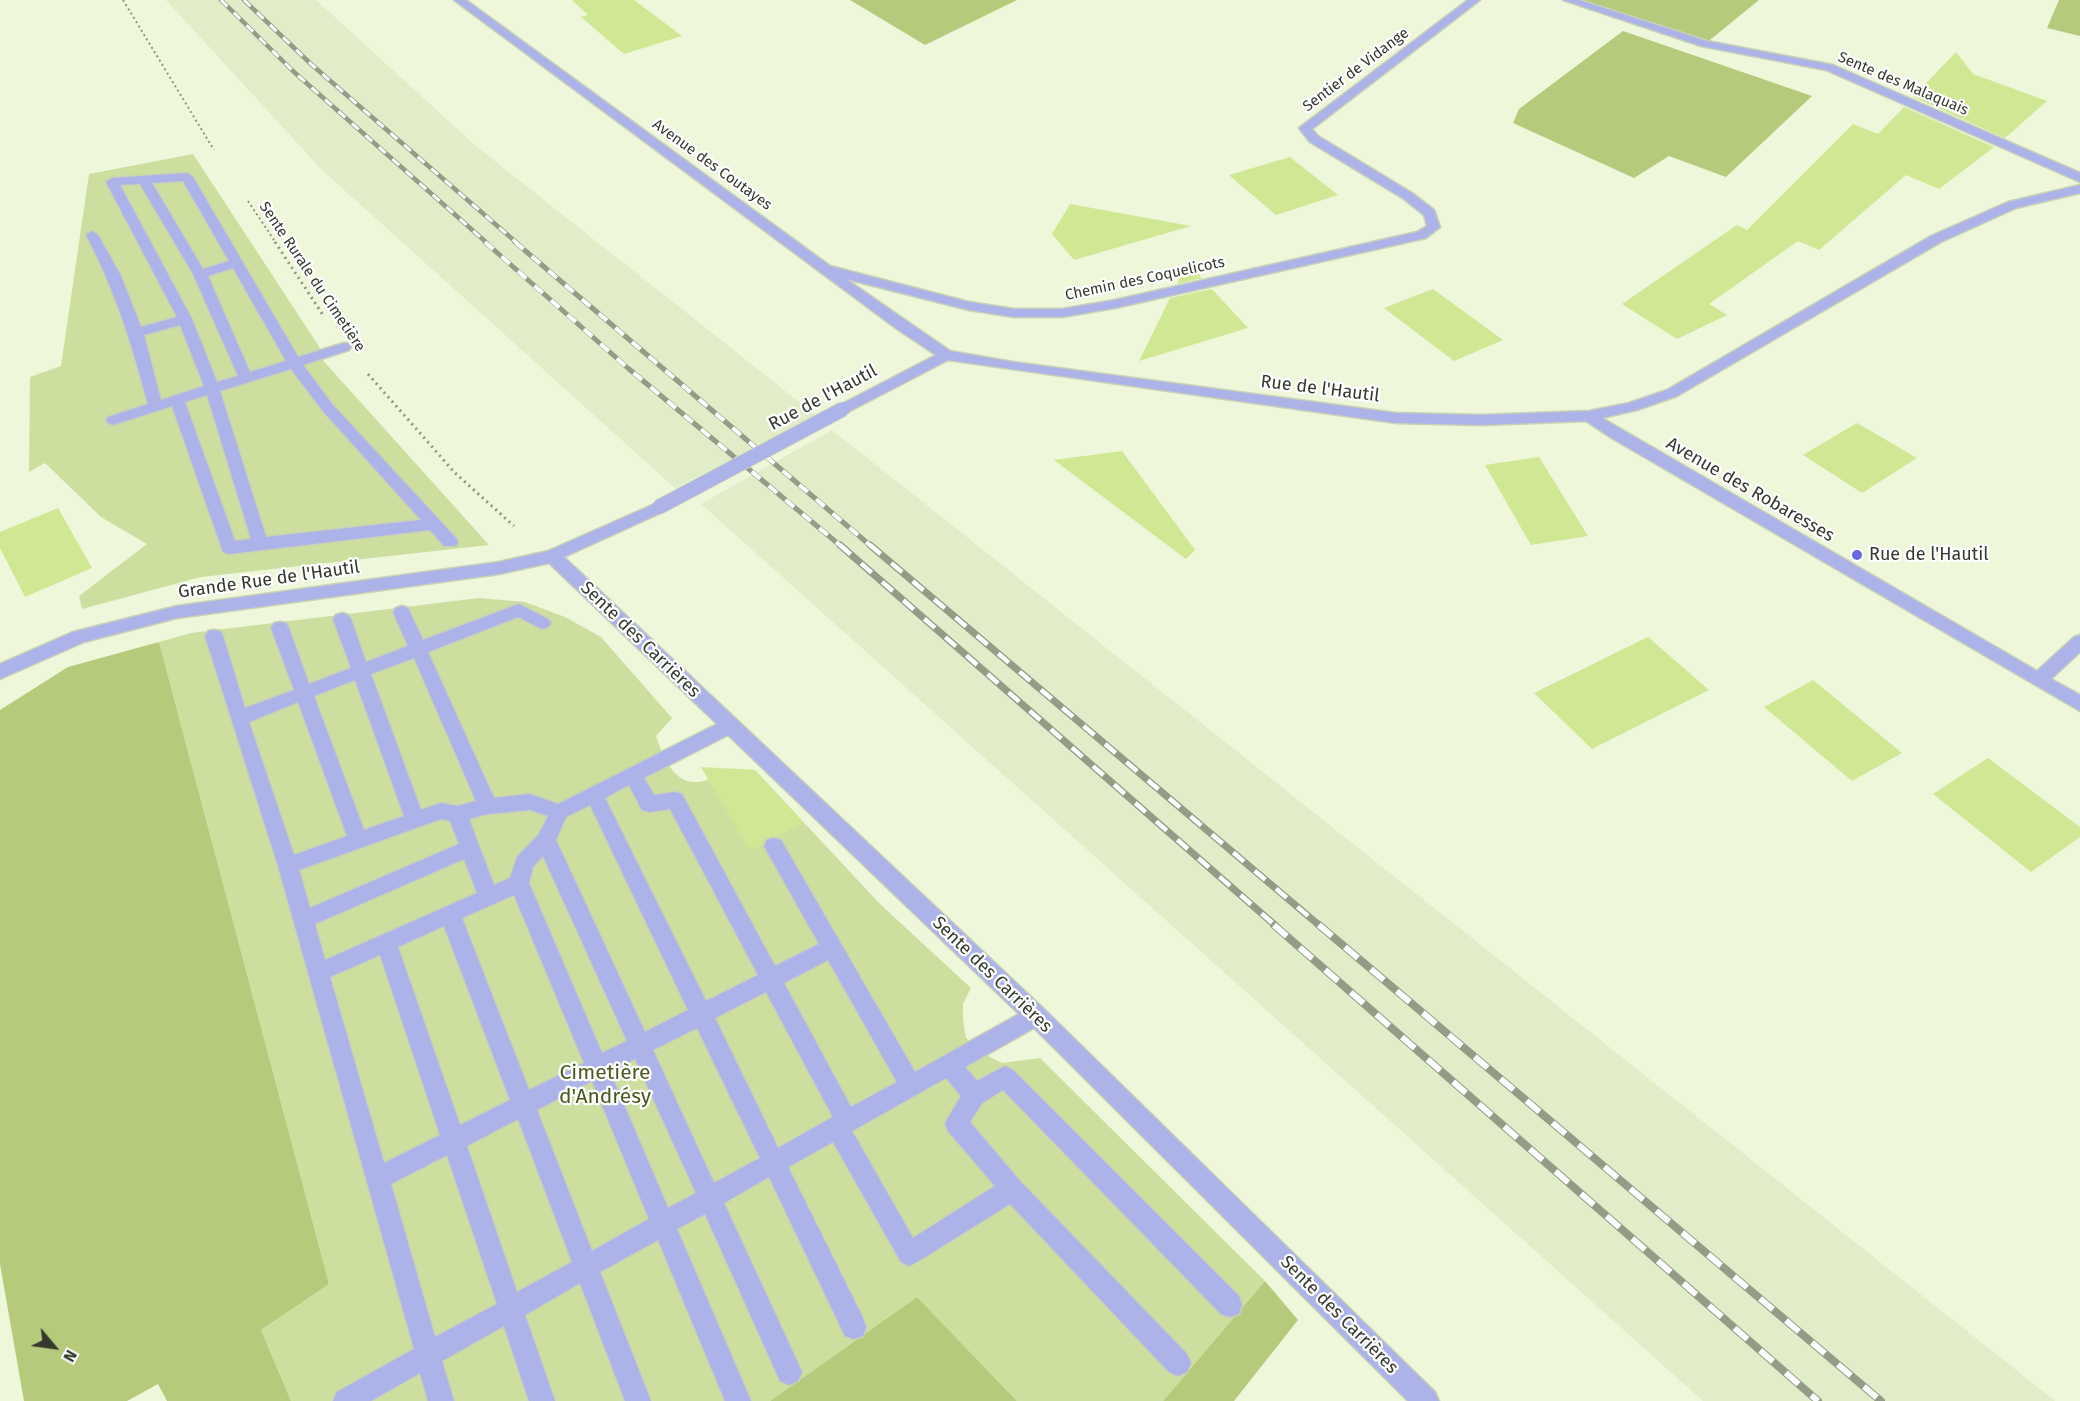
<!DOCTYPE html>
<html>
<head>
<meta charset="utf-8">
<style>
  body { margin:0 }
  #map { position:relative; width:2080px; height:1401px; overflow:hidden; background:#eef7da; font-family:"Fira Sans",sans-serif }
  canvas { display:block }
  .north { position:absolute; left:24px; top:1317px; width:60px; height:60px; -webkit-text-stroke:4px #fff; paint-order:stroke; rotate:119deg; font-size:16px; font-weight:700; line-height:24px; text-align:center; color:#34382d }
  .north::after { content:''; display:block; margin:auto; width:21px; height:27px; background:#34382d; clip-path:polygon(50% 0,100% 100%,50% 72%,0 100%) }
</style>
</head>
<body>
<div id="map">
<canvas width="2080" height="1401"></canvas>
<div class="north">N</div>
</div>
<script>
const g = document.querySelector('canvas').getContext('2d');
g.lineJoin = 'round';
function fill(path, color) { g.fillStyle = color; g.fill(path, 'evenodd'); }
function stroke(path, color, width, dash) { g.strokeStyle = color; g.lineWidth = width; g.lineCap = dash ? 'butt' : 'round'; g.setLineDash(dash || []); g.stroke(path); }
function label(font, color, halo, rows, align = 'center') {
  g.font = font + ' "Fira Sans",sans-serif'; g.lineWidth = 4.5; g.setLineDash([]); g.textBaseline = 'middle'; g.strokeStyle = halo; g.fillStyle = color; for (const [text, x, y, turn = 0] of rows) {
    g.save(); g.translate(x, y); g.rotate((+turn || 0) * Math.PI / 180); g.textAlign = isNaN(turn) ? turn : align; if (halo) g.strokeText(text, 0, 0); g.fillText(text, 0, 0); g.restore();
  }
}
fill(new Path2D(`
  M166,0h150l161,147 340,269 -142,72 -353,-318z
  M832,430l1223,971h-352l-1002,-897z`), '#e1ecc9');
fill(new Path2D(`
  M193,154l127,194 -1,8 170,189 -288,32 -119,32 -3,-13 68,-52 -46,-27 -56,-54 -16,9 1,-95 31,-11 28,-192z
  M479,598l46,4 40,15 36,20 71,81 -16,18c9,25 20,56 54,43 7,-2 14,-8 21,-10 7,-1 17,1 24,1l125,134 91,84 -8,16v16l3,18 24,19 12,6 38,-5 225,223 -102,120h-146l-100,-104 -147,104h-479l-30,-71 68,-46 -170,-642 32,-9z`), '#cddf9f');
fill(new Path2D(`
  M850,0h167l-92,45z
  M1568,0h191l-54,44z
  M2059,0h21v36l-33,-8z
  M1623,31l189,65 -86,81 -57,-21 -35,22 -121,-55 6,-14z
  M159,642l170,642 -68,46 30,71h-124l-9,-17 -31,17h-103l-24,-137v-554l68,-43z
  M1265,1281l33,39 -64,81h-71z
  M917,1297l100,104h-247z`), '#b5ca7a');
fill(new Path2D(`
  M572,0h62l48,36 -58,18 -43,-37 7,-2z
  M1956,52l17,22 74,27 -42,37 -92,-41z
  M1904,107l90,40 -55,42 -33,-14 -87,75 -21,-9 -89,63 18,11 -50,24 -55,-35 115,-79 10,5 106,-106 25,10z
  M1290,157l48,38 -62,20 -47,-40z
  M1070,204l121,22 -117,34 -22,-26z
  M1187,262l15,16 -25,6z
  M1212,289l36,39 -109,33 31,-63z
  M1433,289l70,51 -49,21 -70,-53z
  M1857,423l60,35 -55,35 -59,-38z
  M1122,451l73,99 -9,9 -132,-99z
  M1539,457l49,79 -57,9 -46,-80z
  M58,508l34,60 -67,29 -25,-49v-16z
  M1648,637l61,53 -117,59 -58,-56z
  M1813,680l89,73 -50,28 -88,-74z
  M1988,758l92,69v10l-49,35 -98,-78z
  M701,767l54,3 48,52 -26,15 -11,1 -4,7 -12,6z`), '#d0e794');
const minor = new Path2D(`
  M454,0h12l364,266 139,36 45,7h48l53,-9 302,-68 10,-6 -3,-11 -20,-16 -94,-57 -11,-14 169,-128h12l-168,129 6,7 94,57 22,17 6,17 -14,11 -311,70 -53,9h-48l-45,-7 -123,-31 104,72 63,11 383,51 85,2 108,-4 40,-8 38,-13 264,-154 77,-34 72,-17v8l-64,15 -75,34 -264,154 -40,14 -35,8 435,253 37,-34 6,-2v17l-29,27 29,16v16l-470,-274 -24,-16 -105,4 -85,-2 -448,-63 -100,52h-10l-2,-3 2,-3 98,-51 -39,-26z
  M1563,0h16l128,41 126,24 247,108v9l-254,-112 -125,-24z
  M187,173l6,4 105,180 46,-14 5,1 2,3 -2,3 -46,15 29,39 124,134 2,4 -2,4h-12l-14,-16 -201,24 -6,-2 -51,-146 -59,19 -5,-2 -2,-3 2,-3 40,-13c-17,-62 -32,-112 -62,-169l6,-4 6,4 23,41 20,51 36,-10 -71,-135 6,-4zM183,181l46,80 -26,8 -51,-86zM140,184l53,90 45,102 -21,6 -25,-63 -72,-134zM233,268l53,93 -36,11 -42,-96zM180,325l24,61 -43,14 -17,-65zM291,369l31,41 99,110 -155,17 -46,-146zM207,395l44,144 -16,2 -50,-139z
  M659,502l6,1 2,4 -2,4 -101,46 480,452 391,383 4,9h-31l-374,-373 -69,39 12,14 28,-15 8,4 226,226 3,9 -3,9 -9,3 -9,-3 -218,-224 -21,13 -12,19 50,59 167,173 4,9 -4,9 -9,4 -9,-4 -159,-168 -93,58 -8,4 -8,-4 -68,-120 -45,25 75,151 3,9 -3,9 -9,3 -9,-3 -76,-159 -45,26 74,160 4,9 -4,9 -9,4 -9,-4 -75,-167 -28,15 74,172h-26l-67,-161 -58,32 51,129h-26l-45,-118 -55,32 30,86h-26l-25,-75 -62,35 12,40h-26l-8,-28 -49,28h-38l4,-9 77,-43 -136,-483 -73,-230 3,-5 6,-1 6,1 3,5 22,72 49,-18 -23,-62 3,-5 6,-1 6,1 3,5 20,56 42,-16 -18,-49 3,-4 6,-2 6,2 3,4 15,43 42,-16 -15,-34 3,-4 6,-2 6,2 15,32 96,-36 29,15 3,4 -3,4 -6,2 -24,-12 -90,35 66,146 36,-4 28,10 159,-80 -168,-161 -50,11 -322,44 -93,24 -84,37v-15l73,-32 104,-26 322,-44 49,-11zM414,658l62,143 -19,5 -16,-3 -20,7 -50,-136zM355,680l49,136 -40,14 -50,-134zM298,702l49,134 -53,19 -45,-133zM728,735l291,279 -104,58 -134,-232 -7,-2 -7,2 -3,6 55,98 -44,22 -93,-172 -7,-2 -21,3 -10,-17zM629,785l13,25 7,2 21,-3 88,166 -52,26 -101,-203zM590,805l98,205 -43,22 -89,-192 10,-23zM530,810l18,6 -9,18 -22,23 -7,21 -16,7 -25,-66 19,-5zM441,819l9,2 9,23 -149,64 -11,-38zM543,856l84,185 -25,12 -73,-170 4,-16zM464,859l13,34 -152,67 -10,-36zM514,895l70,168 -55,27 -67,-172zM444,926l66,174 -50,25 -62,-178zM380,955l60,180 -56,28 -54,-186zM828,960l69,122 -46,25 -67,-124zM766,992l67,125 -55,31 -63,-130zM697,1028l63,130 -46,25 -61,-133zM635,1059l61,134 -28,15 -58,-136zM946,1078l15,18 -16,27 3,8 47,55 -82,52 -61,-107zM592,1081l57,138 -57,32 -55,-141zM518,1119l54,143 -55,30 -50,-146zM447,1155l50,149 -62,33 -44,-153z`);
stroke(minor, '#c9d1b7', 3);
stroke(new Path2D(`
  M123,0l91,150
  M248,201l28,42`), '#909682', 2, [2, 3]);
stroke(new Path2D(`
  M275,242l48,73
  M368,374l87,99 59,53`), '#909682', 3, [2, 4]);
fill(minor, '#acb3e8');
const railFar3 = new Path2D(`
  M221,0l73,72 193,171
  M244,0l68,65 205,178`);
const railFar2 = new Path2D(`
  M485,242l144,127 213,178
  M515,242l357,305`);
const railFar1 = new Path2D(`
  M840,545l436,381
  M870,545l450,381`);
const rail = new Path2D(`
  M1274,925l544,476
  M1319,925l562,476`);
stroke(railFar3, '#959b87', 4.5);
stroke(railFar2, '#959b87', 5);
stroke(railFar1, '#959b87', 7);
stroke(rail, '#959b87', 8);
stroke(railFar3, '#fff', 3, [9]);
stroke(railFar2, '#fff', 4, [11]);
stroke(railFar1, '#fff', 4.5, [14]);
stroke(rail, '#fff', 6, [17]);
const minorBridge = new Path2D(`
  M659,507l184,-98`);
stroke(minorBridge, '#c9d1b7', 16, []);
stroke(minorBridge, '#acb3e8', 14);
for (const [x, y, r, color] of [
  [1857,555,6,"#6868e2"]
]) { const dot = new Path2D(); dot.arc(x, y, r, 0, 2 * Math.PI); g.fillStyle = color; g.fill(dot); stroke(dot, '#fff', 2); }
label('15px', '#34382d', '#fff', [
  ["Sentier de Vidange",1356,70,-37],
  ["Sente des Malaquais",1903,84,23],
  ["Avenue des Coutayes",712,165,36],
  ["Sente Rurale du Cimetière",312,277,56],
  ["Chemin des Coquelicots",1145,279,-12]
]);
label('18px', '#34382d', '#fff', [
  ["Rue de l'Hautil",1320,389,7],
  ["Rue de l'Hautil",823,398,-28],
  ["Avenue des Robaresses",1750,490,30],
  ["Grande Rue de l'Hautil",269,580,-8],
  ["Sente des Carrières",640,640,44],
  ["Sente des Carrières",992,975,44],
  ["Sente des Carrières",1339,1315,45]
]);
label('18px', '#34382d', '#fff', [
  ["Rue de l'Hautil",1869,555]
], 'left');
label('21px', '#4a581e', '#fff', [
  ["Cimetière",605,1073],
  ["d'Andrésy",605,1097]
]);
</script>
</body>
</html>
